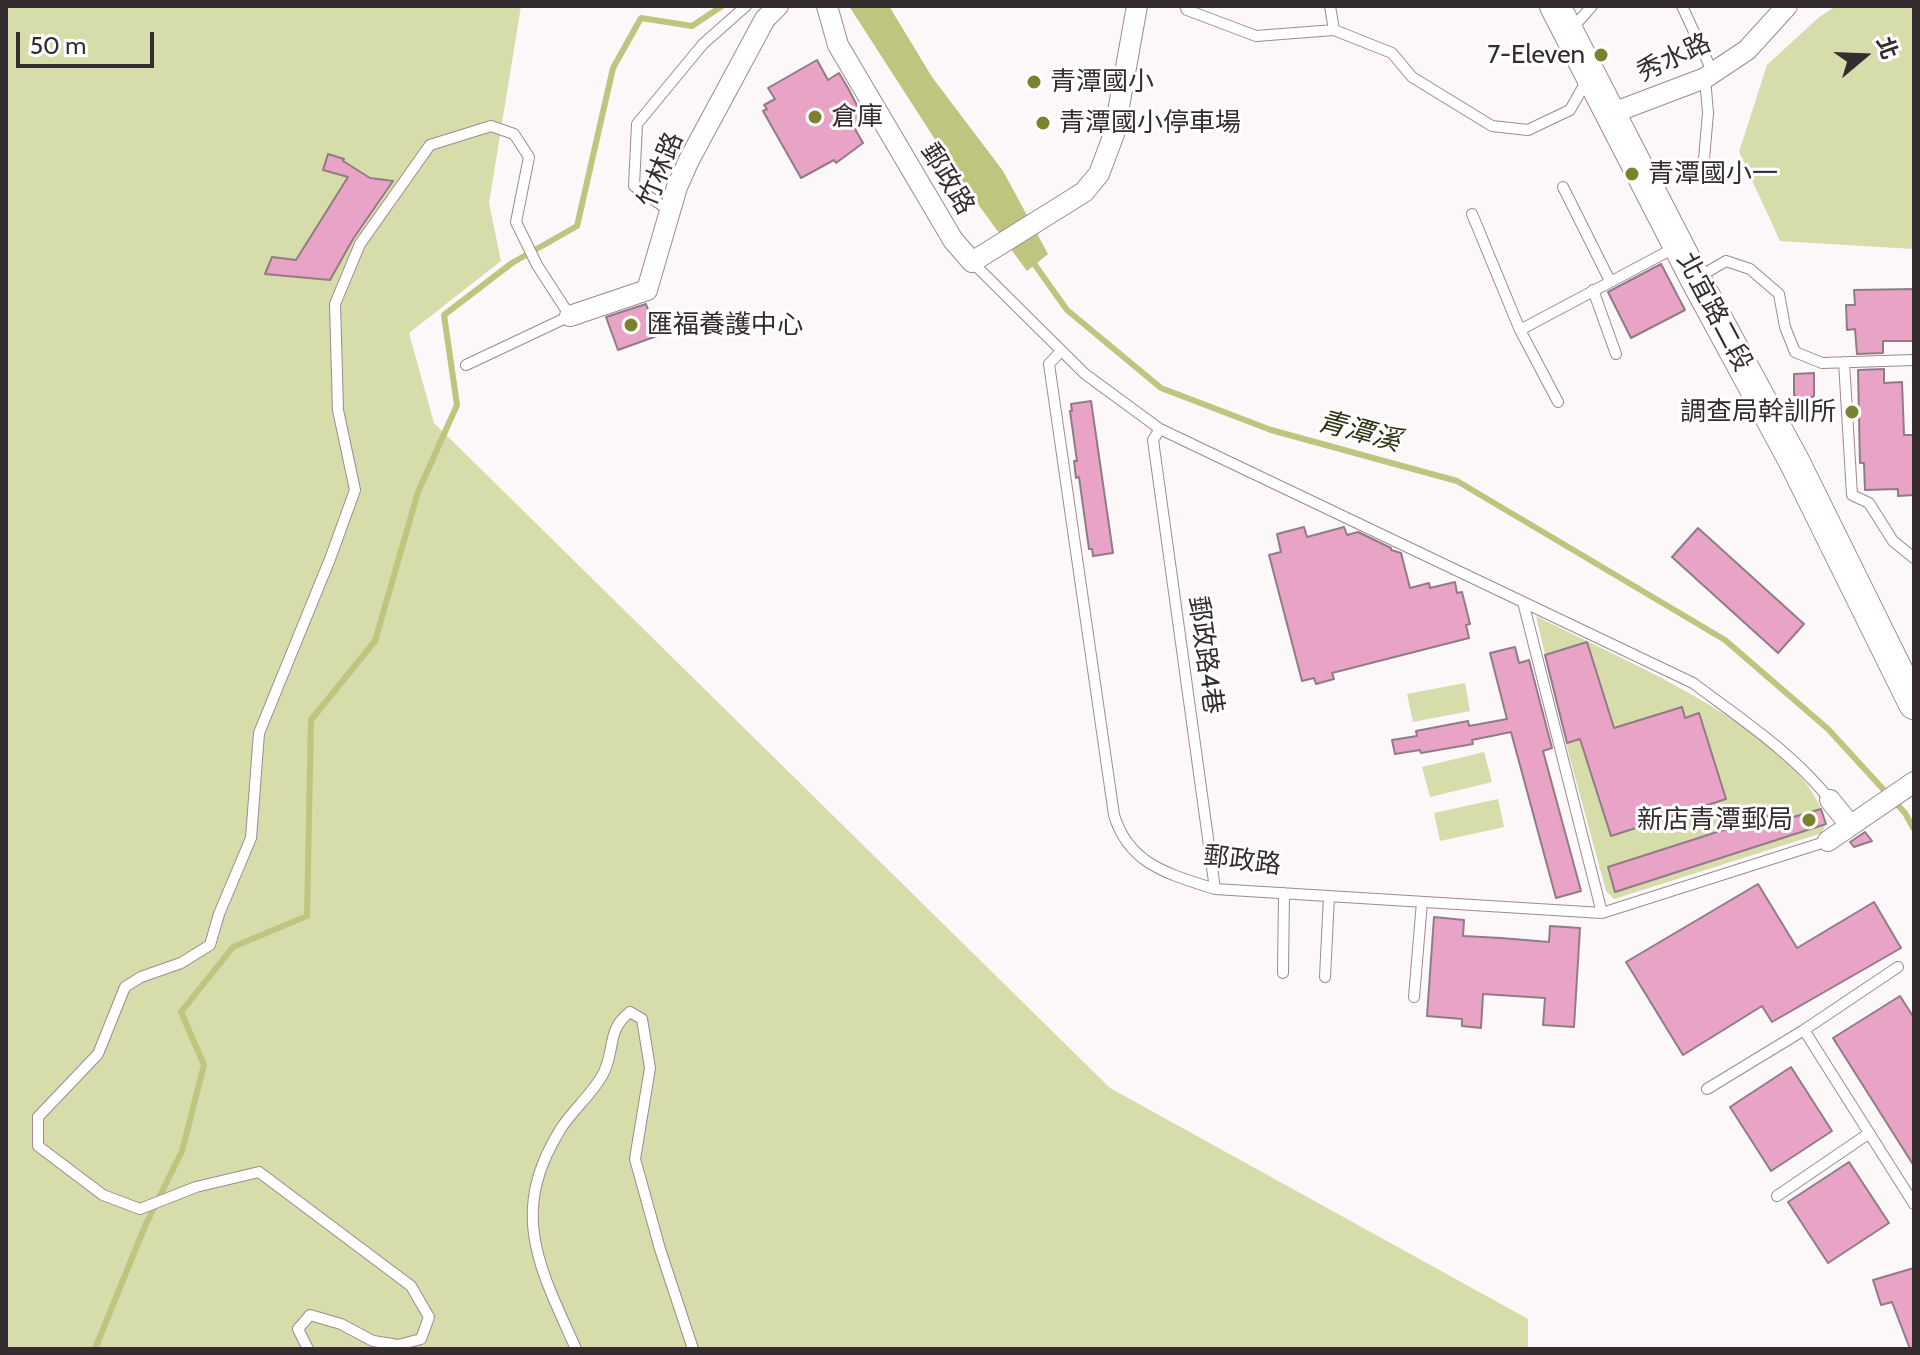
<!DOCTYPE html>
<html>
<head>
<meta charset="utf-8">
<style>
  body { margin:0 }
  #map { position:relative; width:1920px; height:1355px; overflow:hidden; background:#fcf7f9; font-family:Cabin,"Noto Sans TC",sans-serif }
  canvas { display:block }
  .frame { position:absolute; inset:0; border:8px solid #352c30; pointer-events:none }
  .north { position:absolute; left:1824px; top:16px; width:80px; height:80px; -webkit-text-stroke:6px #fff; paint-order:stroke; rotate:71deg; font-size:22px; font-weight:700; line-height:32px; text-align:center; color:#352c30 }
  .north::after { content:''; display:block; margin:auto; width:28px; height:36px; background:#352c30; clip-path:polygon(50% 0,100% 100%,50% 72%,0 100%) }
  .scale { position:absolute; left:16px; top:32px; width:138px; height:36px; box-sizing:border-box; border:4px solid #352c30; border-top:0; padding-left:10px; font-size:24px; line-height:28px; white-space:nowrap; color:#352c30; -webkit-text-stroke:6px #fff; paint-order:stroke }
</style>
</head>
<body>
<div id="map">
<canvas width="1920" height="1355"></canvas>
<div class="frame"></div>
<div class="north">北</div>
<div class="scale">50 m</div>
</div>
<script>
const g = document.querySelector('canvas').getContext('2d');
g.lineJoin = 'round';
function fill(path, color) { g.fillStyle = color; g.fill(path, 'evenodd'); }
function stroke(path, color, width, dash) { g.strokeStyle = color; g.lineWidth = width; g.lineCap = dash ? 'butt' : 'round'; g.setLineDash(dash || []); g.stroke(path); }
function label(font, color, halo, rows, align = 'center') {
  g.font = font + ' Cabin,"Noto Sans TC",sans-serif'; g.lineWidth = 6; g.setLineDash([]); g.textBaseline = 'middle'; g.strokeStyle = halo; g.fillStyle = color; for (const [text, x, y, turn = 0] of rows) {
    g.save(); g.translate(x, y); g.rotate((+turn || 0) * Math.PI / 180); g.textAlign = isNaN(turn) ? turn : align; if (halo) g.strokeText(text, 0, 0); g.fillText(text, 0, 0); g.restore();
  }
}
fill(new Path2D(`
  M6,6h515l-32,197 12,58 -92,72 25,90 676,665 418,231v30h-1522z
  M1836,6h78v243l-134,-8 -41,-89 28,-87 51,-47z
  M1536,616c76,39 254,112 285,193l-28,8 4,16 29,-10 -4,10 -208,66 -8,-8 -40,-147 16,-6 29,98 88,-122 -14,4 -4,-11 -67,21 -27,-86 -42,13z
  M1465,683l5,28 -57,11 -6,-28z
  M1484,752l8,30 -62,15 -8,-30z
  M1498,799l6,28 -64,14 -6,-28z`), '#d6dcaa');
fill(new Path2D(`
  M849,6h40l43,71 71,94 45,83 -21,17 -58,-79z`), '#bec57e');
stroke(new Path2D(`
  M1030,258l37,52 94,78 110,42 186,51 268,159 103,89 77,84 9,16
  M95,1349l50,-123 37,-75 22,-86 -23,-53 52,-65 74,-31 4,-196 64,-79 43,-149 39,-87 -13,-90 68,-52 65,-37 36,-158 28,-50 51,8 30,-20`), '#bec57e', 6);
const building = new Path2D(`
  M817,60l11,20 11,-7 9,15 18,35 -11,6 8,14 -27,20 -2,-3 -33,18 -38,-67 4,-2 -3,-4 11,-6 -7,-11z
  M328,154l16,5 -1,2 27,17 23,3 -40,58 -23,41 -65,-6 7,-17 24,3 52,-83 -25,-7z
  M1661,264l24,46 -54,28 -23,-46z
  M1914,289v52h-31v12l-26,1 -2,-25 -8,1 -1,-25h9l-1,-15z
  M646,304l11,32 -39,14 -12,-33z
  M1884,369v14l18,-1 2,53h10v60l-16,1v-7l-33,1 -1,-27h-4l-2,-93z
  M1814,373v23l-9,4 -11,-5v-21z
  M1091,401l22,152 -20,3 -1,-7h-3l-10,-72 -3,1 -2,-17h3l-7,-50h2l-1,-7z
  M1304,527l3,10 37,-10 3,8 11,-3 33,16v2l10,3 9,35 19,-5 1,5 25,-6 2,11 5,-1 8,32 -4,1 3,13 -137,35 2,6 -18,5 -2,-6 -12,3 -33,-126 12,-3 -4,-18z
  M1698,528l106,96 -26,29 -106,-96z
  M1587,642l27,86 68,-21 3,11 14,-5 27,86 -115,37 -31,-97 -13,4 -22,-88z
  M1515,647l4,16 10,-3 23,88 -9,3 38,140 -25,7 -45,-166 -39,8 1,4 -52,9 -1,-3 -25,4 -3,-14 25,-4 -1,-5 52,-10 1,5 38,-7 -17,-66z
  M1821,809l5,15 -211,68 -7,-25 159,-51 2,8z
  M1865,832l7,9 -18,6 -4,-5z
  M1758,884l39,64 77,-46 27,46 -129,74 -10,-16 -79,49 -57,-93z
  M1434,917l30,3 -1,16 38,2 48,4 1,-16 30,2 -6,99 -31,-2 2,-27 -62,-4 -2,34 -19,-2v-7l-35,-3z
  M1900,996l14,22v148l-81,-128z
  M1791,1067l41,64 -61,40 -41,-64z
  M1849,1162l40,61 -61,40 -40,-61z
  M1914,1268v81h-4l-18,-47 -11,3 -8,-25z`);
fill(building, '#e9a3c7');
stroke(building, '#917c86', 2);
const lane = new Path2D(`
  M1185,6l2,4 69,26 78,-6
  M1330,6l4,24 58,23 20,24 80,49 36,4 42,-20 17,-30
  M1682,6l31,67
  M1570,31l22,-25
  M1704,159l4,-46 -3,-35
  M1563,187l47,94
  M670,211l-36,-25 3,-62 66,-80 43,-38
  M1472,214l48,116 156,-83
  M972,262l113,112 75,55 533,254c48,36 100,70 137,117
  M1697,278l29,-17 24,8 29,25 6,33 10,25 27,11 92,-3
  M1593,290l23,64
  M1520,330l38,72
  M1061,351l-12,13 65,451c15,50 55,59 101,74l387,24 226,-72
  M1844,362l8,133 17,8 24,38 21,17
  M1160,429l-7,11 62,449
  M1523,602l79,311
  M1283,973l1,-80
  M1325,977l4,-81
  M1414,997l8,-95
  M1804,1030l94,-63
  M1707,1089l97,-59 110,174
  M1777,1196l91,-62
  M308,1349l-10,-20 12,-14 31,9 32,17 25,4 23,-6 8,-22 -18,-31 -152,-114 -63,15 -56,22 -37,-14 -65,-49v-29l60,-63 27,-67 16,-10 40,-14 29,-18 9,-31 32,-76 8,-105 71,-174 25,-69 -17,-80 -3,-106 25,-60 70,-99 61,-19 23,8 15,23 -13,65 21,43 33,51 -104,49
  M576,1349c-36,-81 -68,-135 -16,-219 12,-20 34,-37 44,-58 11,-23 3,-43 26,-60l12,7 8,49 -15,91 25,90 33,100`);
const street = new Path2D(`
  M827,6l11,39 115,195 19,22 112,-70 15,-18 15,-40 23,-128
  M1610,114l95,-36 42,-28 40,-44
  M570,316l77,-26 30,-103 12,-27 76,-141 13,-13
  M1830,800l20,25
  M1828,841l86,-59`);
const primary = new Path2D(`
  M1555,6l141,274 98,181 120,243`);
stroke(lane, '#9f8993', 12);
stroke(street, '#9f8993', 22);
stroke(primary, '#9f8993', 32);
stroke(lane, '#fff', 10);
stroke(street, '#fff', 20);
stroke(primary, '#fff', 30);
for (const [x, y, r, color] of [
  [1601,55,8,"#7b812c"],
  [1034,82,8,"#7b812c"],
  [815,117,8,"#7b812c"],
  [1043,123,8,"#7b812c"],
  [1632,174,8,"#7b812c"],
  [631,325,8,"#7b812c"],
  [1852,412,8,"#7b812c"],
  [1809,820,8,"#7b812c"]
]) { const dot = new Path2D(); dot.arc(x, y, r, 0, 2 * Math.PI); g.fillStyle = color; g.fill(dot); stroke(dot, '#fff', 3); }
label('26px', '#352c30', '#fff', [
  ["7-Eleven",1585,55,"right"],
  ["青潭國小",1050,82],
  ["倉庫",831,117],
  ["青潭國小停車場",1059,123],
  ["青潭國小一",1648,174],
  ["匯福養護中心",647,325],
  ["調查局幹訓所",1836,412,"right"],
  ["新店青潭郵局",1793,820,"right"]
], 'left');
label('26px', '#352c30', '#fff', [
  ["秀水路",1674,58,-25],
  ["竹林路",661,170,-68],
  ["郵政路",947,179,59],
  ["北宜路二段",1714,312,62],
  ["郵政路4巷",1205,655,82],
  ["郵政路",1242,861,7]
]);
label('italic 28px', '#2f3212', '#fff', [
  ["青潭溪",1359,432,15]
]);
</script>
</body>
</html>
